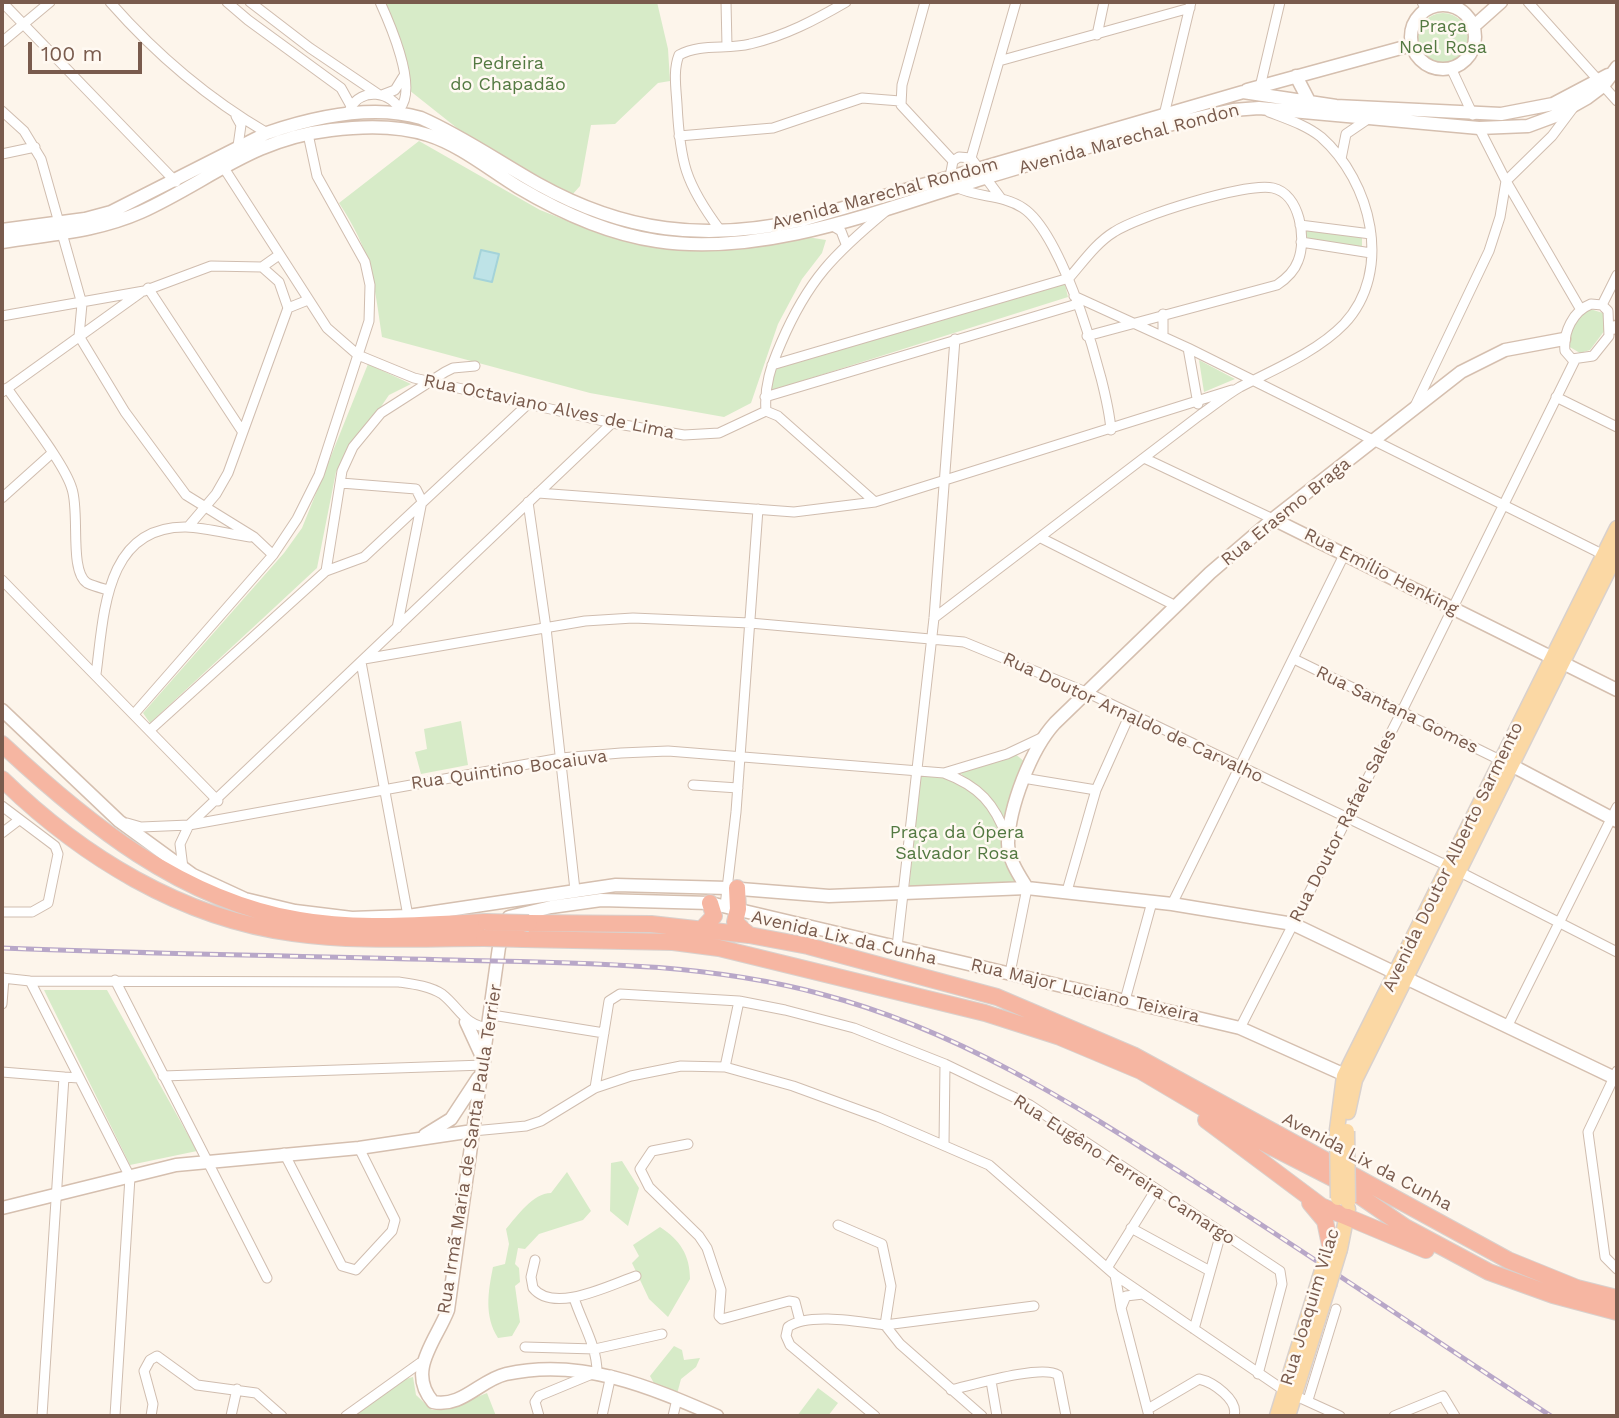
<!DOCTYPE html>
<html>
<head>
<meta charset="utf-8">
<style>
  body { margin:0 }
  #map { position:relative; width:1619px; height:1418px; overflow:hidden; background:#fdf5eb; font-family:"Work Sans",sans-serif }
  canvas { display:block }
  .frame { position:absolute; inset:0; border:4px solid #795b4d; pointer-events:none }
  .scale { position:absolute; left:28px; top:42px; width:114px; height:32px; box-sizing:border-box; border:4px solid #795b4d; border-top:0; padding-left:9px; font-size:21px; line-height:24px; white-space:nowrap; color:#795b4d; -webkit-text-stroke:5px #fff9f2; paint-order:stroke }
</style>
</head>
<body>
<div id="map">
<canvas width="1619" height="1418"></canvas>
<div class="frame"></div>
<div class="scale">100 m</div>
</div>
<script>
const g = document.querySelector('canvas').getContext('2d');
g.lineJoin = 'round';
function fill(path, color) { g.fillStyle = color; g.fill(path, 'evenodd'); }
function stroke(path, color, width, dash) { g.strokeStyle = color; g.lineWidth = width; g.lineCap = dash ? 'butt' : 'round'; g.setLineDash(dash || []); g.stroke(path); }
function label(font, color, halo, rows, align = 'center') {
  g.font = font + ' "Work Sans",sans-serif'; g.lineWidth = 5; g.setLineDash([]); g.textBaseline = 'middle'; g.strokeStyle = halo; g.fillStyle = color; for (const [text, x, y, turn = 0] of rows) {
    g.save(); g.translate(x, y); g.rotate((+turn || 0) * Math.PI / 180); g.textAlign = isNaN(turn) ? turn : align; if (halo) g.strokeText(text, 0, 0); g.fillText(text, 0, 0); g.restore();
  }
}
fill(new Path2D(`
  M383,2h274l11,47 2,32 -12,2 -43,41 -24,1 -11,61 -8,9 -105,-59 -58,-46z
  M1418 38a25 25 0 1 1 50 0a25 25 0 1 1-50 0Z
  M419,141l121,69 61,24 93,17 81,-7 32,-7 19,3 -4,13 -20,26 -24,45 -27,79 -27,14 -134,-24 -208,-56c-8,-56 -11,-86 -43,-134z
  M1306,226l56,8v15l-57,-9z
  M1064,280l4,17 -298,94 5,-23z
  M1590,309l13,4 2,17 -15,20 -10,3 -12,-7c1,-17 7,-29 22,-37z
  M1199,360l36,19 -31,13z
  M368,364l43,20 -22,11 -53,77 -19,96 -167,155 -7,-10 141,-160 18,-25z
  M461,721l7,44 -47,9 -6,-22 12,-3 -3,-20z
  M1014,753l11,9 -18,66 -9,-21 -39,-35z
  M933,772l44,19 14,19 15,34v19l18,22 -115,4 11,-116z
  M44,990h63l90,161 -67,14z
  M622,1161l17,27 -11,38 -18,-15 1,-48z
  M567,1172l24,39 -8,9 -44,14 -14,15 -7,-1 -3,16 4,4 1,14 -5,4 5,36 -8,14 -14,2c-14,-22 -10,-46 -5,-71l12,-3 4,-20 -3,-15c11,-13 27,-36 45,-36z
  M660,1227c20,13 30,28 30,52l-22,38 -19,-18 -17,-36 7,-7 -6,-11z
  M674,1346l8,4 2,10 16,-2 -4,9 -15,12 -4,15 -22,-9 -5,-9z
  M413,1377l3,18 16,15 15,-1 40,-16 9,23h-143l49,-36z
  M818,1388l20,15 -10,13h-31z`), '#d7ebc8');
const water = new Path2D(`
  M481,250l18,4 -7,28 -18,-4z`);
fill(water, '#bee3e7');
stroke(water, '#a4d3d9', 2);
const street = new Path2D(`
  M2,2l174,180
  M110,2c44,50 99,97 157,131
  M227,2l21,18 93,68 10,18
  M250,2l60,46 68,46
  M380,2c10,22 38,86 20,106
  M726,2l1,44
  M925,2l-23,83 -1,20 52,56
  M1422,2l4,8
  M1528,2l89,99
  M1097,35l7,-33
  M2,42l48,-40
  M999,61l191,-53
  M1451,68l22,47
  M1260,87l20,-85
  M382,95l13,-5 8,-13
  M350,109c11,-22 42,-18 51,3
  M2,111l22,20 17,28 41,145 -3,32 46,76 61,83 68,42 19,18
  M1164,115l27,-113
  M236,116l5,9 -3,21
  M1479,128l27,53 75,129
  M679,136l94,-8 89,-30 38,3
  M2,154l33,-7
  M971,158l45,-156
  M1341,159l5,-25 22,-15
  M222,165l105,163 31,27 56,23 198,45 72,12 35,-2 47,-22c-2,-25 5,-45 15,-68 27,-63 53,-89 105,-132
  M1000,197l-29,-39 -12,-1 -6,4 -3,16 6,10c21,11 46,7 67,21 40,26 84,174 88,222
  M831,225l10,6 5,13
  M1300,225l71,9
  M720,230c-35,-47 -40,-68 -43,-126 -1,-16 -4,-34 2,-49 22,-12 48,-5 71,-11 35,-8 65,-24 96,-42
  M1301,242l70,11
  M262,267l17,15 9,26
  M148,288l94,143
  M1074,296l114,52 416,207
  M1591,304l11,1 6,6 1,25 -16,20 -21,3 -7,-8c-2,-19 8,-40 26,-47z
  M1602,305l15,-30
  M1163,314v22
  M2,316l142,-25 67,-25 51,1 17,-12
  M1188,348l10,56
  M772,365l297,-87c14,-16 27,-35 45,-46 24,-16 133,-50 159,-44 27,6 34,51 25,73 -4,11 -12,18 -21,24l-190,51
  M7,388c17,25 58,76 65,101 8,24 -3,82 15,94 6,3 14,5 21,7
  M2,392l138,-99
  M765,397l312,-93
  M1556,397l61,30
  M1415,406l74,-155 11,-34 6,-36 46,-45 21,-28
  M766,411l12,5 97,86
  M1144,458l129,61
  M341,483l75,6 6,12 -25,127
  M538,493l256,19 81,-10 357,-112
  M2,498l49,-44
  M528,502l18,126 29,262
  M188,527l28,-33 12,-21 60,-165 20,-8
  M1041,538l133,67
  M326,571l38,-14 164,-153
  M2,580l216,221
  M934,618l266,-203c13,-9 26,-20 40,-28 33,-17 77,-35 104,-63 50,-53 27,-143 -23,-187 -15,-12 -34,-18 -52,-25
  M364,659l221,-38 48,-3 117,5 214,19 122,50 374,180 157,80
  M1294,659l206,101
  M361,662l47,254
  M96,674c8,-58 8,-148 90,-147 21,1 43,7 64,10
  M134,714l139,-159 24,-36 22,-44 50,-154 1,-36 -5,-23 -48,-86 -9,-42
  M150,730l176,-159 16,-100 11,-24 28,-34 64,-41 8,-4 22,-2
  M944,773l63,-19 34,-16
  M1023,778l73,12
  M693,785l45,3
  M2,806l53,40 3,8 -10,49 -16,9h-30
  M127,823l14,4 48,-2 372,-67 60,-5 47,-2 276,22c35,13 51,31 63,65
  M2,833l17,-13
  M183,868l-3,-24 9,-19 423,-402
  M1067,891l29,-101 34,-76
  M1172,904l173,-351
  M725,906l11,-94 22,-303
  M897,947l37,-329 21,-279
  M1010,973l17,-85
  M2,978l28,3 369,1c14,2 31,4 43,12 18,14 22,32 48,34
  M115,980l152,298
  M30,981l100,196 -15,239
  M1125,1000l27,-98
  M2,1004l2,-26
  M492,1015l112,18
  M1507,1027l110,-220
  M1240,1028l161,-315 174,-353
  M725,1067l14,-66
  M1617,1071l-29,61 17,125 12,12
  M2,1072l62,5
  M163,1076l321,-11
  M595,1088l14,-87 11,-7 119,7 46,9 69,18 91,36 85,41 250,166 2,13 -24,90
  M473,1131l53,-5 15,-5 54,-33 36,-12 50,-10 44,1 68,19 85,31 111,48 126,110 170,116 55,25
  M688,1144l-36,7 -12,18 9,18 50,49 8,12 14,42 -2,26 3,3 67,-18 6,1 5,19
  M944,1144l1,-80
  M284,1153l58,113 14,4 36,-39 3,-11 -36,-72
  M838,1225l44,19 9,42 -6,39 149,-19
  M1131,1228l79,43
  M535,1260l-4,17 2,11c21,26 77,-3 103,-12
  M1107,1268l48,-77
  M1115,1275l6,33 28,108
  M1121,1308l5,-12 17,-2
  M1194,1329l27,-96
  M525,1347l70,2 67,-15
  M991,1381l6,35
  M951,1390c22,-5 91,-26 107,-15l8,41
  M1308,1400l28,-91
  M1148,1409l51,-30c14,3 40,21 35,37
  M42,1416l22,-339 15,1
  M151,1416l2,-12 -9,-33 6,-11 7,-4 40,29 59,8 26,23
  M231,1416l6,-27
  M346,1416l74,-53
  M539,1416l-4,-14 4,-6 58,-24c0,-26 -15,-49 -23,-74
  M602,1416l9,-41
  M673,1416l4,-17
  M875,1416l-85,-71 -4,-9 2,-9c20,-15 73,-5 97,-2l15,19 82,72
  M1394,1416l49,-20 12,20`);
const secondary = new Path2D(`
  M1411 37a32 32 0 1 1 64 0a32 32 0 1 1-64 0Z
  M1473,27l28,-25
  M1296,76l14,27
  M1247,90l165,-45
  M2,230l83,-11 26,-7 156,-79c47,-16 105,-29 154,-15 41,18 78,44 117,66 86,48 167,58 264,36l441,-128 93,14 165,8 52,-10 55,-29
  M2,242c48,-8 94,-10 139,-30 68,-31 111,-73 190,-82 31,-4 67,-5 97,5 32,10 62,35 90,52 42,25 91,47 139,54 107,16 224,-31 324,-62 83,-25 167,-51 252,-69l26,-2 220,20 49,-2 27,-10 32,-18 16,-12 14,-19
  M1611,328l6,-1
  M1273,519l344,171
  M2,710l117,111 74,54 52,24 50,12 57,7 56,-2 208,-31 112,3 101,8 198,-8 145,16 121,20 324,155
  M1511,765l106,56
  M1027,888c-8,-13 -19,-29 -19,-45 1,-36 23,-94 47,-120l155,-150 63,-54 188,-147 44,-22 59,-11
  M466,1022l18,39
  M425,1135l26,-16 27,-41
  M2,1208l174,-43 183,-17 114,-17
  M717,1416c-67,-29 -136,-59 -211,-42 -26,6 -44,34 -73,28 -27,-31 3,-61 15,-92l51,-363 10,-30 42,-10 50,-7 109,3 530,125 114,51`);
const primary = new Path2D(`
  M1348,1112l7,-32 262,-527
  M1337,1130l7,-54 273,-548
  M1340,1249l8,-40
  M1277,1416l42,-136
  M1288,1416l41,-131`);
const highway = new Path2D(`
  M2,744c85,79 179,156 297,176 61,11 126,4 187,2
  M2,779c79,77 179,139 291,154 63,9 128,5 191,5
  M737,888l1,21 -3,13 14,13
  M529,923l122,1 98,11 59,11 189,51 136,58 375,205 69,28 40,10
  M702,929l12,-13 -4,-13
  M523,939l150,3 46,6 266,65 75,24 81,34 115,68 82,42 67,46 84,45 64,23 64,17
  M1206,1120l115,86 105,44
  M1310,1203l15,18 5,24`);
stroke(street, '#d0bdaf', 11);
stroke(secondary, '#d5bfaf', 15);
stroke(primary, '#d9d1cd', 17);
stroke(highway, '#d9d1cd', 18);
stroke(street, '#fff', 9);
stroke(secondary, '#fff', 12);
stroke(primary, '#fbd8a4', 14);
stroke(highway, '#f6b6a2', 16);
const rail = new Path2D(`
  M2,948c151,6 302,8 452,12 123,3 248,2 367,34 138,36 254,111 373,187 120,77 238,157 357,235`);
stroke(rail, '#b8a7c8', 5);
stroke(rail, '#fff9f2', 2.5, [8]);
const primaryBridge = new Path2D(`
  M1337,1130l1,68
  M1347,1131l1,71
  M1319,1280l9,-29
  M1329,1285l11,-36`);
const highwayBridge = new Path2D(`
  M486,922l43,1
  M484,938l39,1`);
stroke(primaryBridge, '#d9d1cd', 17, []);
stroke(highwayBridge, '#d9d1cd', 18, []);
stroke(primaryBridge, '#fbd8a4', 14);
stroke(highwayBridge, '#f6b6a2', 16);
label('18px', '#537941', '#fff9f2', [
  ["Praça",1443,27],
  ["Noel Rosa",1443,48],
  ["Pedreira",508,64],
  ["do Chapadão",508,85],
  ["Praça da Ópera",957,833],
  ["Salvador Rosa",957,854]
]);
label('18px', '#795b4d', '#fff9f2', [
  ["Avenida Marechal Rondon",1129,139,-15],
  ["Avenida Marechal Rondom",885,194,-15],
  ["Rua Octaviano Alves de Lima",549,407,12],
  ["Rua Erasmo Braga",1286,512,-39],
  ["Rua Emílio Henking",1381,572,27],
  ["Rua Santana Gomes",1397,710,26],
  ["Rua Doutor Arnaldo de Carvalho",1133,718,25],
  ["Rua Quintino Bocaiuva",509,770,-8],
  ["Rua Doutor Rafael Sales",1343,826,-63],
  ["Avenida Doutor Alberto Sarmento",1453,857,-64],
  ["Avenida Lix da Cunha",844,938,13],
  ["Rua Major Luciano Teixeira",1085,991,13],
  ["Rua Irmã Maria de Santa Paula Terrier",470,1149,-81],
  ["Avenida Lix da Cunha",1367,1162,28],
  ["Rua Eugêno Ferreira Camargo",1124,1170,33],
  ["Rua Joaquim Vilac",1310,1307,-73]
]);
</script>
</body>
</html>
